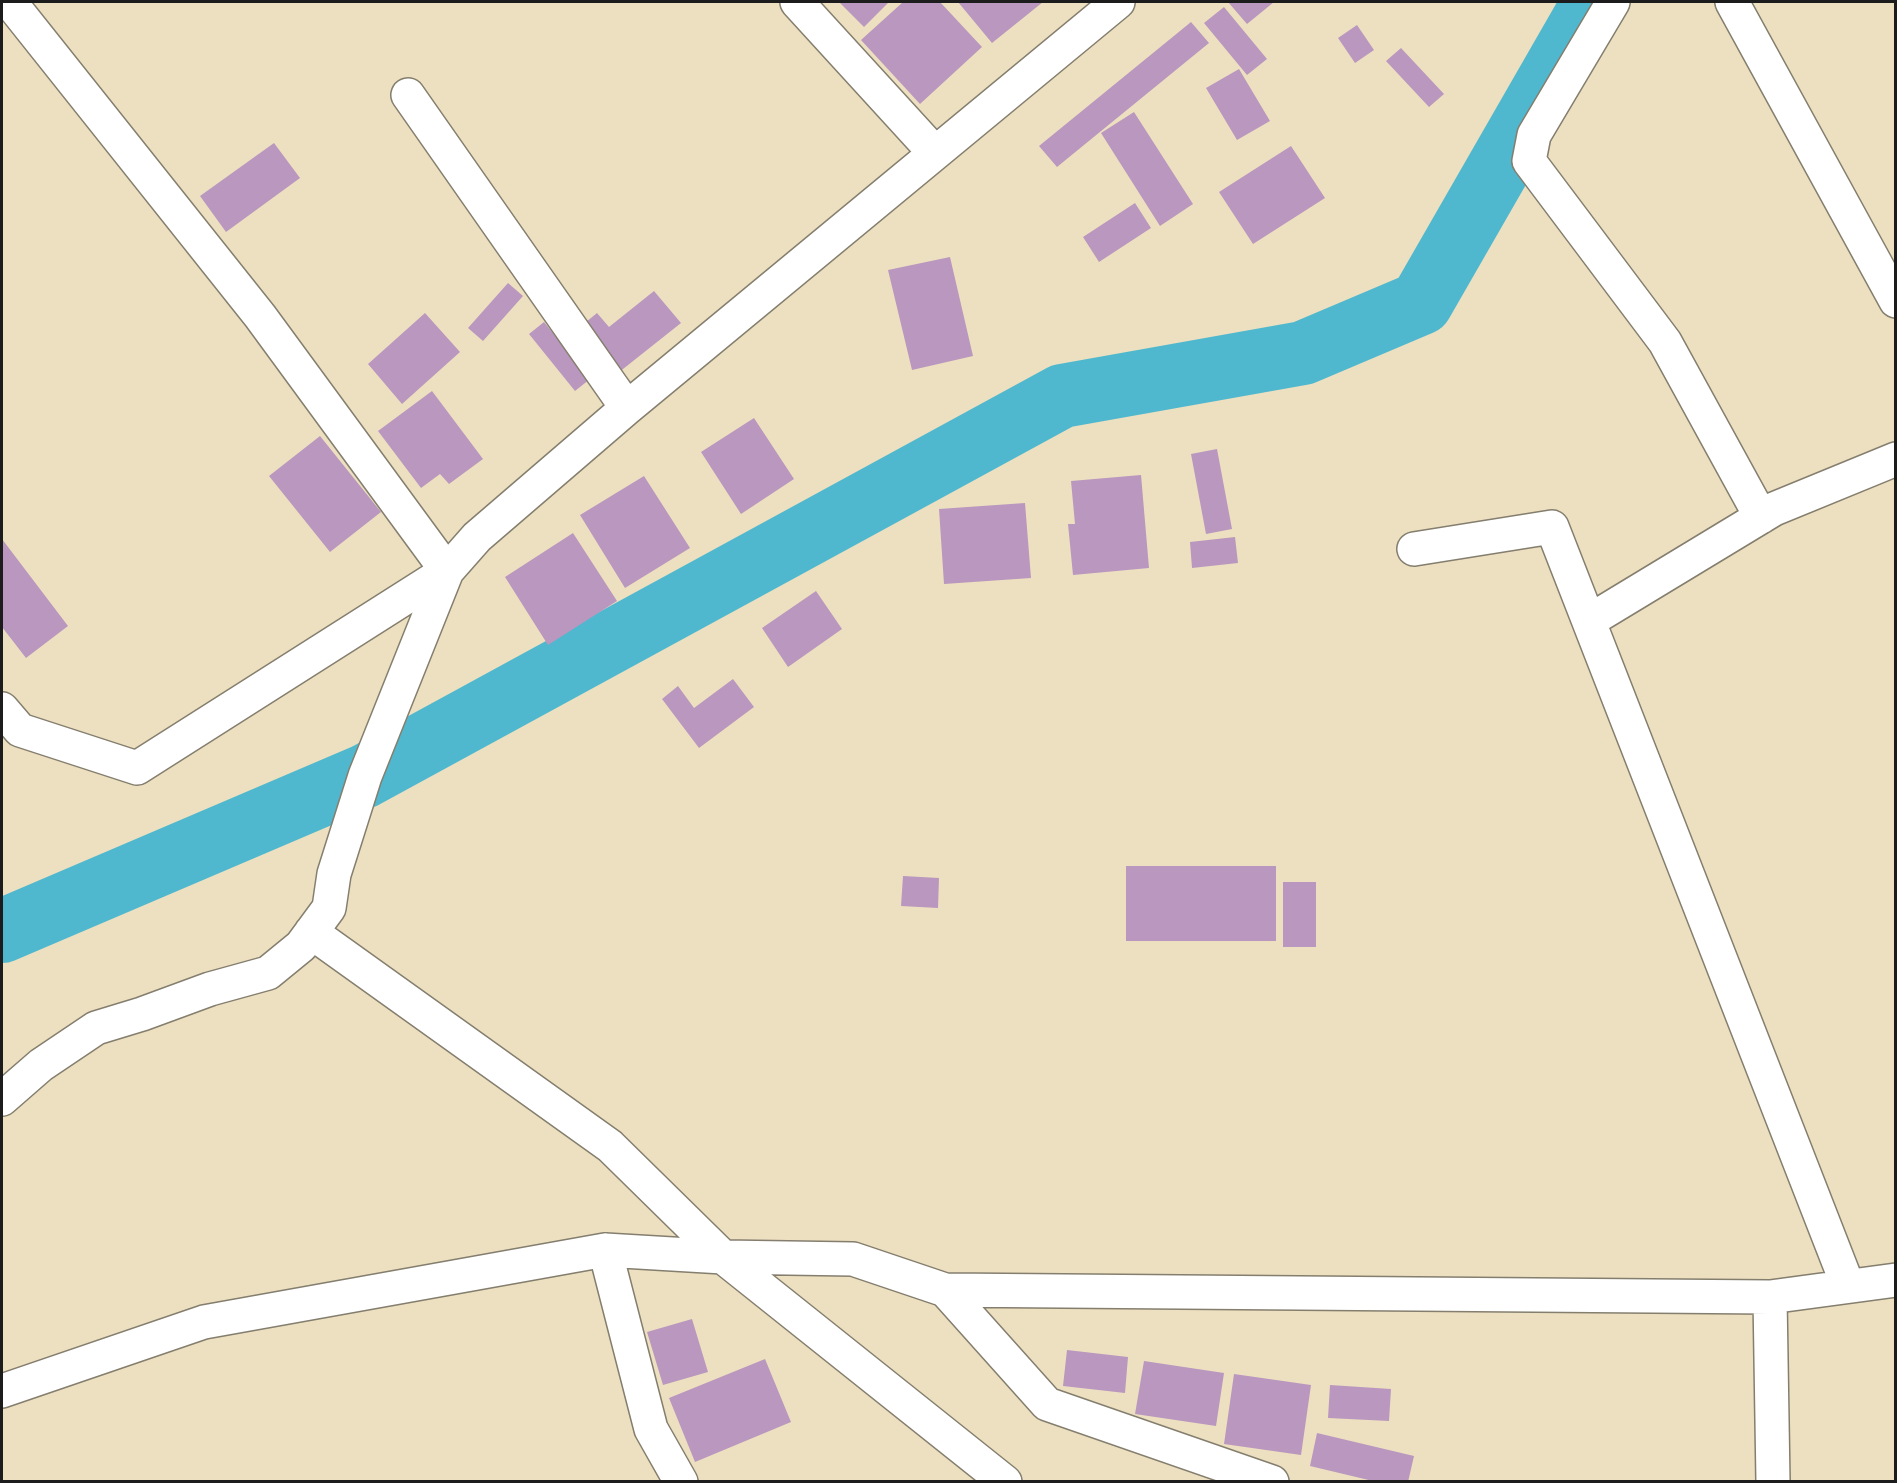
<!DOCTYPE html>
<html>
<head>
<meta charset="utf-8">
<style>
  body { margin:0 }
  #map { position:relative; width:1897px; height:1483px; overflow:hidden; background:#ede0c0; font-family:"Indie Flower",sans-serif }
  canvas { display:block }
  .frame { position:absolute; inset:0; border:3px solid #1c1c1c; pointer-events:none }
</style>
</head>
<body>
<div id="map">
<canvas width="1897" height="1483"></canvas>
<div class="frame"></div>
</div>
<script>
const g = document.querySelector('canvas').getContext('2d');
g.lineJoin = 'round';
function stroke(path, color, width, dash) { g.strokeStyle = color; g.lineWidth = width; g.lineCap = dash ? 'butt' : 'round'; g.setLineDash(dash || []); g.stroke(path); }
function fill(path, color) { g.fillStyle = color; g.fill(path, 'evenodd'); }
stroke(new Path2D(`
  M2,931l363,-155 697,-380 241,-43 118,-50 173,-301`), '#50b8ce', 64);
fill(new Path2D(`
  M839,2h50l-25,25z
  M903,2h37l42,45 -62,57 -59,-64z
  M958,2h85l-51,41z
  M1228,2h46l-27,22z
  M1224,7l43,52 -20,16 -43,-52z
  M1191,22l18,21 -152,124 -18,-21z
  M1357,25l17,25 -19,13 -17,-25z
  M1401,48l43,46 -15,13 -43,-46z
  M1239,69l31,52 -33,19 -31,-52z
  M1134,112l59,92 -33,22 -59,-93z
  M274,143l26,35 -74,54 -26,-36z
  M1291,146l34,52 -72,46 -34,-52z
  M1135,203l16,25 -52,34 -16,-25z
  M950,257l23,99 -61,14 -24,-100z
  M508,283l15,13 -40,45 -15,-13z
  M654,291l27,32 -63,50 -38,-46 17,-14 12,14z
  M425,313l35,39 -58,52 -34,-40z
  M544,322l46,57 -15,12 -46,-57z
  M432,391l51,68 -34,25 -9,-10 -19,14 -43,-57z
  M754,418l40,61 -53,35 -40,-62z
  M320,436l61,76 -51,40 -61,-76z
  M1217,449l15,80 -26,5 -15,-80z
  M1141,475l8,93 -76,7 -5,-51h7l-4,-43z
  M644,476l46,72 -65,40 -45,-73z
  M1025,503l6,75 -87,6 -5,-75z
  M573,533l44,68 -69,44 -43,-68z
  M1235,537l3,26 -46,5 -2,-26z
  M2,539l66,87 -42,32 -24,-31z
  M816,591l26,38 -54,38 -26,-39z
  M733,679l21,28 -55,41 -37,-49 16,-13 16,22z
  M1126,866h150v75h-150z
  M903,876l36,2 -1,30 -37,-2z
  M1283,882h33v65h-33z
  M692,1319l16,53 -45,13 -16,-53z
  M1067,1350l61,7 -3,36 -62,-7z
  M765,1359l26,63 -96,40 -26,-64z
  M1144,1361l80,12 -8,53 -81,-12z
  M1234,1374l77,11 -10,70 -77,-11z
  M1330,1385l61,4 -2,32 -61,-3z
  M1317,1433l97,23 -6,26h-31l-67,-16z`), '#ba97be');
const minor = new Path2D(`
  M797,2l138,151
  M1613,2l-79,133 -5,26 136,181 96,175
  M1732,2l164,299
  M408,95l219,313
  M1414,549l138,-22 296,759
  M1589,621l185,-112 122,-50
  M2,709l18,21 117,38 310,-197 -187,-255 -250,-314
  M311,932l299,214 113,111 282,225
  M2,1099l39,-34 55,-37 46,-14 68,-25 58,-16 33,-27 28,-38 5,-34 31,-98 82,-205 30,-34 150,-129 491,-406
  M605,1250l46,179 30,53
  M945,1290l825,7 126,-17
  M1770,1297l3,185
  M2,1391l202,-69 401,-72 118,7 130,2 92,31 102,114 225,78`);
stroke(minor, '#847e6e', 36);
stroke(minor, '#fff', 33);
</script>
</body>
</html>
